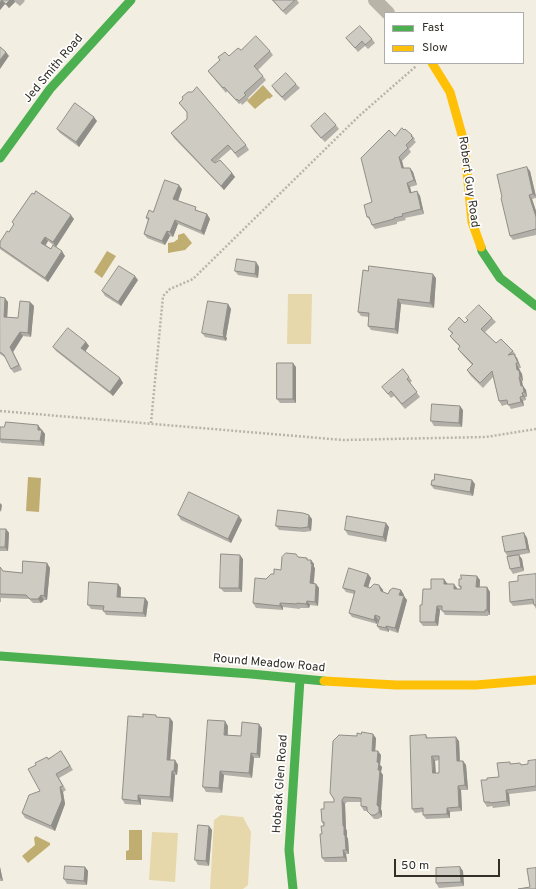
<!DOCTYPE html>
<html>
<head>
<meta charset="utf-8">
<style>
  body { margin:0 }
  #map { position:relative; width:536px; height:889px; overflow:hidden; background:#f3eee2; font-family:Overpass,sans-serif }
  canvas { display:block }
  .legend { position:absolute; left:384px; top:12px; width:140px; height:52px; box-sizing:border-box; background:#fff; border:1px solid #adaca9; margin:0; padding:5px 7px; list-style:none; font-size:12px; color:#333028 }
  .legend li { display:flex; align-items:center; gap:8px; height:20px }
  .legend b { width:20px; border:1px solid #adaca9 }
  .scale { position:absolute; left:394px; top:859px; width:106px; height:18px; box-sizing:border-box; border:2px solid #333028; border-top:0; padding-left:5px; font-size:12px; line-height:14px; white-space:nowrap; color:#333028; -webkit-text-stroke:3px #fff; paint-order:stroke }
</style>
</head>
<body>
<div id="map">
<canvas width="536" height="889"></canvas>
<ul class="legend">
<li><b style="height:5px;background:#4caf50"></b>Fast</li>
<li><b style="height:5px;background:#ffc107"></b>Slow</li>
</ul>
<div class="scale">50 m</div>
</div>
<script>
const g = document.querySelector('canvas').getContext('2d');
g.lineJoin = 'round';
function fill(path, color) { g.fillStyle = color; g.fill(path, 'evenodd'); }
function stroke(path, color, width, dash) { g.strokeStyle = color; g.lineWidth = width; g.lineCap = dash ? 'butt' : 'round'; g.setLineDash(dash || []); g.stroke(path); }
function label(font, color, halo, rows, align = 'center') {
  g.font = font + ' Overpass,sans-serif'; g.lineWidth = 3.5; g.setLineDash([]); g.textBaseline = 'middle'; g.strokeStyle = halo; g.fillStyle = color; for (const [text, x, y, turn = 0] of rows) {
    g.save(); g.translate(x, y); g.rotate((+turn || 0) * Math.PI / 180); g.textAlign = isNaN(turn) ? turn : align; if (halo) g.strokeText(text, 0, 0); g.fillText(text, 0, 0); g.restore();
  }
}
fill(new Path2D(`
  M288,294h24l-1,50h-24z
  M221,815l22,2 8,15 -3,53 -5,4h-33l4,-69z
  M152,832l26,1 -3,49 -26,-2z`), '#e7d8ab');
fill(new Path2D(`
  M263,85l10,11 -4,3 -1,-1 -13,11 -8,-8z
  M184,233l8,10 -7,7 -17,3v-10l6,-1 4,-3v-4z
  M107,251l9,5 -14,22 -8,-6z
  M28,477l13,1 -2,34 -13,-1z
  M129,830h13v30h-16v-9l3,-1z
  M36,836l14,7v2l-22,18 -6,-7 13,-11 -1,-7z`), '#c0ae71');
stroke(new Path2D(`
  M0,411l343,29 143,-3 50,-8
  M151,423l12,-127 7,-7 23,-10 166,-163 56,-49 1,-2`), '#b8b4aa', 2.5, [2, 2]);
stroke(new Path2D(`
  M375,0l13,13`), '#b8b4a8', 14);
stroke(new Path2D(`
  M0,158l50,-69 81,-89
  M481,247l1,4 18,27 36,28
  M0,656l251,18 73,7
  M293,889l-4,-39 11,-171`), '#4caf50', 9);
stroke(new Path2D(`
  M432,63l18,29 14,50 8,80 9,25
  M324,681l72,4h80l60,-5`), '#ffc107', 9);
fill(new Path2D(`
  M0,0h24l1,1 -5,5 -5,-4 -6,6 -4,-4 -5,6z
  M272,0h25l2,3 -13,12z
  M346,38l26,1 3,4 -7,6 -3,-3 -7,6z
  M241,50l29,1 3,4 -15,15 8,10 -18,18 1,1 -7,6 -1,-2 -2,1 -12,-13 -1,2 -15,-18 -3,-4 12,-11 -2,-3 11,-1z
  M296,84l4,4 -15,13 -10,-10 -3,-5z
  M179,103l67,42 3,5 -11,8 -7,-9 -15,13 16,11 3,4 -11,13 -50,-52 -3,-5 16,-14v-6z
  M97,121l-18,26 -19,-14 -3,-4z
  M336,125l3,4 -14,13 -11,-11 -3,-5z
  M404,130l8,5 3,4 -1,1 2,2 -7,7 2,3 -9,9 2,7h6l3,4 4,13 -7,2 1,6 6,-2 3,5 4,18 -19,4 1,2 -9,2v2l-22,5 -3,-4 -1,-4 -4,-4 28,-81z
  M530,171l6,25v2l-4,1 4,12v24l-23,5 -3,-4 -8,-39z
  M182,189l-4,12 21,10 8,3 3,5 -6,16 -26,-11 -5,13 -3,-1 -5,9 -18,-7 -3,-4 4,-14 -2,-2 7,-6z
  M74,219l-18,28 -8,-6 -2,4 5,4 14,7 -17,26 -48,-33v-7l9,-10 5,-7 -2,-3z
  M256,262l3,5 -1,11 -20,-3 -3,-4z
  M436,278l-2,30 -33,-4 -3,30 -27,-4 -3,-4 1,-9 -8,-1 -3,-4z
  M138,280l-17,26 -16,-10 -3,-5z
  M0,297l8,5 -1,15 11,1 12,-16 4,4 -3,31 -8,-1 -10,16 9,18 -8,3 -3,-4 -5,-11 -6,-4z
  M228,304l3,5 -5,28 1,1 -1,3 -21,-4 -3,-4z
  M466,318h26l4,4 -11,10 11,11 17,8 3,4 -1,1 2,2 4,10h-2l1,3 2,3 1,7h-1l1,5 3,4 1,7h-2l1,3 -3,1 1,5 -13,3 -3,-5 -6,2 -3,-5 -6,-24 -10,11 -13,-13 -3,-5 5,-5 -11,-12 -3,-4 2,-2 -7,-7 -3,-4 2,-2 -4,-5 17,-6 3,-3z
  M86,342l3,4 -4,6 35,26 3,5 -10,13 -57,-45 -3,-4z
  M296,367v36h-16l-3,-4z
  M409,377l3,4 -2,2 10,14 -15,12 -11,-13 -3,2 -9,-11z
  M463,410l-1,17 -28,-1 -3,-5z
  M0,427l41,2 4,5 -1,12 -43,-3 -1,-2z
  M434,480l41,4 -2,12 -39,-7 -3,-4z
  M178,515l64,5 -11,23 -50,-23z
  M312,519l-1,12 -7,1 -25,-2 -3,-4z
  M389,527l-3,15 -38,-7 -3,-5z
  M0,529h6l3,4 -1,18h-8z
  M524,533l3,5 3,15 -11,2 3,4 2,12 -11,3 -3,-5 -2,-12 -3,-5z
  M298,557l9,1 1,2h3l3,4v3l1,1 -1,15 2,1 3,4 -1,18 -8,-1 -1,3h-9v1l-17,-2v3l-27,-2 -3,-5 13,-24 15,-9z
  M243,559l-1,33h-18l-4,-4z
  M47,563l3,5 -3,32h-3l-3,3h-8l-4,-4 -28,-1v4h-1v-35l3,4 19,2z
  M368,574l3,4 -3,10h2l9,-3 4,5v2l5,2 13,-4 3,5 -1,1 4,4 -1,4 -8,29 -9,-3v2l-9,-2 -3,-4 2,-6 -2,4 -25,-7 -3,-4 5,-19 -8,-2 -3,-4z
  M536,574v35l-2,-4v-1l-21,2 -3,-4 8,-21z
  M480,580v7h7l3,5v23h-2v1l-43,-1 -3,-5h-2l-2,16h-15l-3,-4 2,-17 9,-16 16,-6 10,6h4l-2,-3z
  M118,584l3,4v9l24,1 3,4 -2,15 -40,-2 -3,-5 -12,-1 -3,-4z
  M143,717h15l12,1 3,4 -3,38h5l3,5 -1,10h-2l-2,27 -32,-3v6l-16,-1 -3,-5z
  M228,726v9l13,1 21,-8 -2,30h-6l-2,20 -28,-3 -2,18 -16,-1 -3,-5z
  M426,735l2,3 31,3 1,20h3l3,4 2,25h-7l1,21 -12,1v6l-24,1 -3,-4v-3l-8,1 -3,-4zM439,760v13h-3l-1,-12z
  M376,738l-1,13 6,4 -1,10 2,2 -1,5 2,3 -2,34 1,3v5l-4,2h-4l-7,-8h-3l-3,-5v-4h-14l-2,2 1,25 1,2v6l1,2 1,15h-3l1,8h-22l-3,-4v-24l2,-8 -2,-4 2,-13 10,-7v-2l-4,-7z
  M64,755l9,15 -14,8 7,12 -3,2 2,12 -10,27 -30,-13 -3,-5 18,-22 8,-33z
  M536,760v31l-27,3 1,12 -17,2 -1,-2 -5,1 -3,-5 3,-22 12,-3 12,-13 10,1 7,-1z
  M209,826l3,4 -3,36 -11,-1 -3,-5z
  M0,867l3,14h-3z
  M85,867l3,4 -1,14 -20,-1 -3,-5z
  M460,867l3,4 1,15 -25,2 -3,-5z`), '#b1afa7');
fill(new Path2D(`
  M2,0l3,4 -5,6v-8z
  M10,0h4l1,2 -6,6 -3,-4z
  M6,52l3,4 -9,13v-9z
  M94,117l3,4 -18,26 -3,-5z
  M399,157l3,4 3,12 -3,-5z
  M527,167l3,4 6,26 -3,-3z
  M410,168l3,4 4,13 -3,-5z
  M232,173l3,4 -11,13 -3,-4z
  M407,183l3,4 3,11 -3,-5z
  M179,185l3,4 -5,15 -4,-5z
  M417,191l3,5 4,18 -3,-5z
  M529,195l3,4 4,12v6z
  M207,214l3,5 -6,16 -3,-4z
  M71,215l3,4 -18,28 -3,-5z
  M175,220l3,4 -5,13 -3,-5z
  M167,231l3,5 -5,9 -3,-4z
  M45,237l3,4 -4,6 -3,-4z
  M62,251l3,5 -17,26 -3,-4z
  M256,262l3,5 -1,11 -3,-4z
  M433,274l3,4 -2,30 -4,-5z
  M135,276l3,4 -17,26 -3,-4z
  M5,298l3,4 -1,19 -3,-4z
  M398,299l3,5 -3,30 -3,-5z
  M30,302l4,4 -3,31 -3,-4z
  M228,304l3,5 -5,28 1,1 -1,3 -3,-4v-3z
  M20,332l3,4 -10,16 9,18 -3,-5 -9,-18z
  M86,342l3,4 -5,7 -3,-5z
  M514,354l3,4 4,10 -3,-5z
  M293,363l3,4v36l-3,-4z
  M516,363l6,11 1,7 -3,-4 -3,-7z
  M519,377l3,4 1,6v-1l3,4 1,7 -6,-11z
  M120,378l3,5 -10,13 -3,-4z
  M522,393l3,4 1,3 -3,-4z
  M520,397l3,4 1,5 -3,-4z
  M460,406l3,4 -1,17 -3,-4z
  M38,425l3,4v5l-3,-4z
  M42,430l3,4 -1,12 -4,-5z
  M472,480l3,4 -2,12 -3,-4z
  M0,503l2,2 -1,7 -1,-2z
  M309,515l3,4 -1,12 -3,-4z
  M239,516l3,4 -11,23 -3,-4z
  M386,523l3,4 -3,15 -3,-5z
  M6,529l3,4 -1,18 -3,-4z
  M524,533l3,5 3,15 -3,-4z
  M240,555l3,4 -1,33 -3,-4z
  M519,555l3,4 2,12 -3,-4z
  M311,560l3,4v3l1,1 -2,20 -3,-5z
  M47,563l3,5 -3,32 -3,-4z
  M368,574l3,4 -4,13 -3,-5z
  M477,576l3,4 -1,12 -3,-5z
  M444,579l3,4v5l-3,-4z
  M118,584l3,4 -1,13 -3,-4z
  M316,584l3,4 -1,18 -3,-4z
  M454,584l3,4 1,5 -4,-4z
  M379,585l4,5 1,6 -3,-5z
  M487,587l3,5v23l-3,-5z
  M401,590l3,5 -2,4 -3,-4z
  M41,595l3,5 -3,3 -3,-4z
  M404,596l3,4 -1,4 -8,29 -3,-5z
  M145,598l3,4 -2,15 -3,-4z
  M307,601l3,4 -1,3 -3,-4z
  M280,603l3,4v3l-3,-4z
  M437,606l3,4 -2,16 -3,-4z
  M375,615l3,5 -1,4 -3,-4z
  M386,626l3,4v2l-3,-4z
  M170,718l3,4 -3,42 -3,-4z
  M225,721l3,5 -1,13 -3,-4z
  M259,724l3,4 -2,30 -3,-4z
  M373,734l3,4 -1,17 -3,-4z
  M456,737l3,4 1,24 -3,-4z
  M378,751l3,4 -1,10 2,2 -1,5 2,3 -2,34 1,3v5l-3,-5 -2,-7 1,-35 -1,-8z
  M251,753l3,5 -2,20 -3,-5z
  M432,756l3,5 1,17 -3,-5z
  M175,760l3,5 -1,10 -3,-4z
  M463,761l3,4 2,25 -3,-5z
  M172,771l3,4 -2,27 -3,-5z
  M220,771l4,4 -2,18 -3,-5z
  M458,786l3,4 1,21 -3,-4z
  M60,787l3,5 2,12 -10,27 -4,-5z
  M506,790l3,4 1,12 -3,-5z
  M138,795l3,4v6l-3,-4z
  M342,800l3,4 1,25 1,2v6l1,2 1,15 -3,-4 -3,-24z
  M447,808l3,4v6l-3,-4z
  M209,826l3,4 -3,36 -3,-5z
  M343,850l3,4 1,8 -3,-5z
  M0,867l3,14 -3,-4z
  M85,867l3,4 -1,14 -3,-4z
  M460,867l3,4 1,15 -3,-4z`), '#908e88');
const building = new Path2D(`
  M2,0h8l-4,4z
  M273,0h22l-12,11z
  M360,26l12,13 -7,6 -3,-4 -7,7 -9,-10z
  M256,36l14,15 -16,15 9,10 -19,17 2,2 -7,6 -2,-2 -1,1 -12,-13 -1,1 -15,-17 12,-11 -2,-3 7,-5 4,4 9,-8 3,2z
  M0,47l6,5 -6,8z
  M286,73l10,11 -14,13 -10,-11z
  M197,87l49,58 -11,8 -7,-8 -17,15 4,3 5,-3 12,13 -11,13 -50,-53 16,-14v-7l-8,-9 4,-4 -1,-2 6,-5h4z
  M75,103l19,14 -18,25 -19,-13z
  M325,113l11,12 -15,13 -10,-12z
  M402,128l2,2 1,-1 7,6 -1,1 2,2 -7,7 2,3 -9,9 3,11h8l4,12 -7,3 3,10 7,-2 4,18 -19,5 1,2 -9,2v1l-22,6 -3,-8h-2l-3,-12 8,-3 -11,-44 28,-28 6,6z
  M527,167l6,27 -4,1 7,22v12l-26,7 -9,-38 1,-1 -5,-22z
  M165,180l14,5 -6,14 23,8 -1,3 12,4 -6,17 -26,-11 -5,12 -3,-1 -5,10 -18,-7 5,-16h-3l3,-8 4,2z
  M36,191l35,24 -18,27 -8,-5 -4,6 10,6 2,-4 9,6 -17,27 -45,-31v-5l7,-11 2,1 5,-8 -2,-2 20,-29 2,1z
  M237,259l19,3 -1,12 -20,-3z
  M119,266l16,10 -17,26 -16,-11z
  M369,266l64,8 -3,29 -32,-4 -3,30 -27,-3 1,-13 -11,-1 5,-42 5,1z
  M0,297l5,1 -1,19 14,1 2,-17 10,1 -2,31 -8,-1 -10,15 9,18 -8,4 -7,-14 -4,-3z
  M208,301l20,3 -5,30h1l-1,3 -21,-4z
  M479,305l13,13 -11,11 15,14 5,-4 12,12 -5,4 6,-1 4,9h-2l1,7h2l1,7h-1l2,9h2l1,6 -2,1 1,3 -3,1 1,5 -13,3 -1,-5 -8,1 -7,-30 -12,12 -13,-13 6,-6 -15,-15 2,-3 -10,-10 3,-3 -5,-4 11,-12 6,6 3,-3 -2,-2z
  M68,328l18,14 -5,6 39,30 -10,14 -57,-45z
  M277,363h16v36h-16z
  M403,369l6,8 -2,2 10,13 -15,12 -11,-13 -3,3 -6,-7z
  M432,404l28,2 -1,17 -28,-2z
  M6,422l32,3v5h4l-2,11 -40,-2v-12h4z
  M435,474l37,6 -2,12 -39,-7 1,-5h2z
  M189,492l50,24 -11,23 -50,-24z
  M278,510l25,3 6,2 -1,12 -7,1 -25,-2z
  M347,516l39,7 -3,14 -38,-7z
  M0,529h6l-1,18h-5z
  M524,533l3,16 -22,3 -3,-15z
  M286,553l10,1 2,3 9,1v2h4v4h1l-2,19 6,1 -1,18 -8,-1 -1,3 -9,-1v1l-17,-1v3l-27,-3 2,-25 11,1 5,-5h3v-5l7,1 1,-13z
  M221,554l19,1 -1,33h-19z
  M519,555l2,12 -11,2 -3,-12z
  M23,561l24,2 -3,33 -3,-1 -3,4h-8l-4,-4 -26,-1v-27l3,4 19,2z
  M349,568l19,6 -4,12 6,2 4,-4 5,1 2,6 7,3 2,-4 3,-2 8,2 -2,5 5,1 -1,3 -8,29 -9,-2v2l-9,-2 3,-9 -5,-2 -1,5 -25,-7 6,-22 -12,-3z
  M536,574v31h-2l-1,-6 -23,3 -1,-20 9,-1v-5z
  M461,575l16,1 -1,11h11v23h-2v2l-43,-1v-5h-5l-2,16h-15v-17h2l1,-16h8v-10h13v5h10v5h7v-3h-2v-7h2z
  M89,582l29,2 -1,13 28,1 -2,15 -40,-2 1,-5 -16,-1z
  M143,714l13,1v2l14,1 -3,42h8l-1,11h-2l-2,26 -32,-2v6l-16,-2 6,-83 15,1z
  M208,720l17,1 -1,14 17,1 1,-14 17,2 -2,30 -6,-1 -2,20 -29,-2 -1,17 -16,-1z
  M362,732l11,2 -1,17h6l-1,11 2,1 -1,7h2l-3,35 2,2v5l-4,3h-4l-4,-4v-4l-6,-1v-8l-17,-1 -2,3 1,26h1v9h1l1,15h-3l1,7 -22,1 -2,-24h2l-1,-8h3v-4h-2l-1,-13h3v-7h10v-3l-4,-6 3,-52 6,-6 18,1v-3l4,1z
  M426,735v3l30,-1 1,24h6l2,24 -7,1 1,21 -12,1v6l-24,1v-7l-11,1 -2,-73zM432,756h7v17h-6z
  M61,751l9,15 -14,8 7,12 -3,1 2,13 -11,26 -29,-13 7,-18 11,-4 -12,-22 8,-4 -1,-2 12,-6 1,2z
  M536,760v26l-30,4 1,11 -17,2v-1h-6l-3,-22h6v-2l12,-1 -2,-14 13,-1v2l10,-1 1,2 7,-1v-3z
  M198,825l11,1 -3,35 -11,-1z
  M65,866l20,1 -1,14 -20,-2z
  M460,867l1,15 -25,1v-15z
  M536,868v21h-18l12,-2 -3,-18z`);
fill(building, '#cecbc2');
stroke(building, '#908e88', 1);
label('12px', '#333028', '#fff', [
  ["Jed Smith Road",54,69,-50],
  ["Robert Guy Road",468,182,82],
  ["Round Meadow Road",269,664,5],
  ["Hoback Glen Road",281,784,-86]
]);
</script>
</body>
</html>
